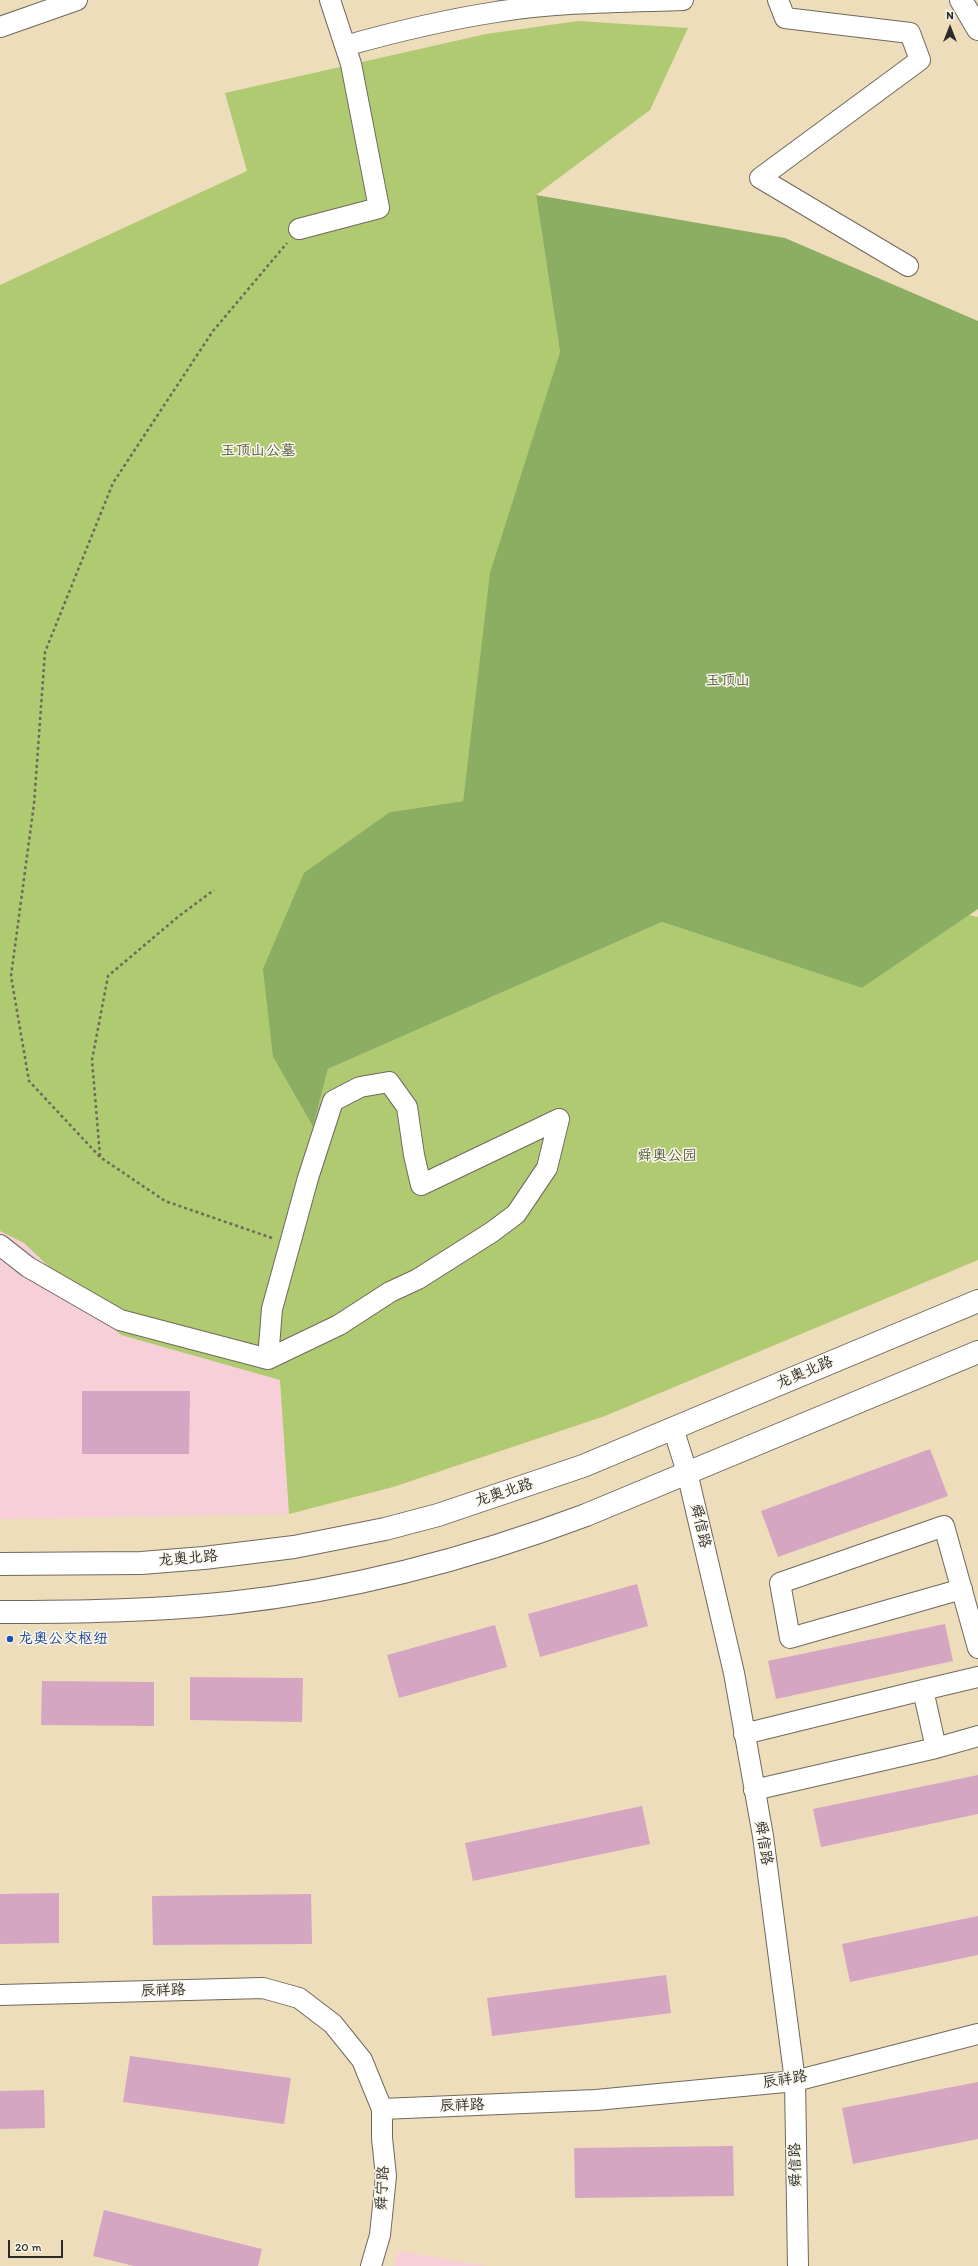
<!DOCTYPE html>
<html>
<head>
<meta charset="utf-8">
<style>
  body { margin:0 }
  #map { position:relative; width:978px; height:2266px; overflow:hidden; background:#edb; font-family:Itim,sans-serif }
  canvas { display:block }
  .north { position:absolute; left:930px; top:8px; width:40px; height:40px; -webkit-text-stroke:3px #fbf7ec; paint-order:stroke; rotate:0deg; font-size:11px; font-weight:700; line-height:16px; text-align:center; color:#2b2b2b }
  .north::after { content:''; display:block; margin:auto; width:14px; height:18px; background:#2b2b2b; clip-path:polygon(50% 0,100% 100%,50% 72%,0 100%) }
  .scale { position:absolute; left:8px; top:2240px; width:55px; height:18px; box-sizing:border-box; border:2px solid #2b2b2b; border-top:0; padding-left:5px; font-size:12px; line-height:14px; white-space:nowrap; color:#2b2b2b; -webkit-text-stroke:3px #fbf7ec; paint-order:stroke }
</style>
</head>
<body>
<div id="map">
<canvas width="978" height="2266"></canvas>
<div class="north">N</div>
<div class="scale">20 m</div>
</div>
<script>
const g = document.querySelector('canvas').getContext('2d');
g.lineJoin = 'round';
function fill(path, color) { g.fillStyle = color; g.fill(path, 'evenodd'); }
function stroke(path, color, width, dash) { g.strokeStyle = color; g.lineWidth = width; g.lineCap = dash ? 'butt' : 'round'; g.setLineDash(dash || []); g.stroke(path); }
function label(font, color, halo, rows, align = 'center') {
  g.font = font + ' Itim,"LXGW WenKai TC",sans-serif'; g.lineWidth = 3; g.setLineDash([]); g.textBaseline = 'middle'; g.strokeStyle = halo; g.fillStyle = color; for (const [text, x, y, turn = 0] of rows) {
    g.save(); g.translate(x, y); g.rotate((+turn || 0) * Math.PI / 180); g.textAlign = isNaN(turn) ? turn : align; if (halo) g.strokeText(text, 0, 0); g.fillText(text, 0, 0); g.restore();
  }
}
fill(new Path2D(`
  M0,1231l24,12 97,92 159,45 9,134 -289,5z
  M398,2251l89,15h-93z`), '#f6cfd9');
fill(new Path2D(`
  M578,21l110,7 -38,82 -114,85 24,157 -70,226 -27,223 -73,11 -117,245 40,70 15,-58 334,-147 200,66 107,-73 9,2v343l-373,156 -212,71 -104,27 -9,-134 -159,-45 -97,-92 -24,-12v-946l247,-114 -22,-78 261,-59z`), '#afca70');
fill(new Path2D(`
  M536,195l249,43 193,83v588l-116,79 -200,-66 -334,147 -15,58 -40,-70 -10,-88 41,-96 86,-61 73,-11 27,-228 70,-221z`), '#8bae62');
fill(new Path2D(`
  M82,1391h108l-1,63h-107z
  M930,1449l18,47 -170,61 -17,-46z
  M637,1584l11,42 -108,31 -12,-43z
  M945,1624l8,37 -177,38 -8,-38z
  M495,1625l12,42 -108,31 -12,-43z
  M190,1677l113,1 -1,44 -112,-2z
  M42,1681l112,1v44l-113,-1z
  M978,1775v39l-157,33 -8,-38z
  M642,1806l8,38 -177,37 -8,-38z
  M59,1893v50l-59,1v-50z
  M311,1894l1,50 -159,1 -1,-49z
  M978,1916v39l-128,27 -8,-38z
  M666,1975l5,38 -179,23 -5,-38z
  M130,2056l161,22 -7,46 -161,-22z
  M978,2082v57l-125,25 -11,-56z
  M44,2090l1,38 -45,1v-38z
  M733,2146l1,50 -159,2 -1,-50z
  M104,2210l158,39 -4,17h-124l-41,-10z`), '#d5a6c2');
const minor = new Path2D(`
  M778,0l7,18 125,15 10,27 -160,118 148,88
  M0,27l77,-27
  M345,46c49,-14 100,-26 151,-34 61,-10 125,-10 187,-12
  M299,229l80,-21 -28,-144 -21,-64
  M0,1245l28,22 92,53 148,39 71,-34 51,-33 28,-13 74,-47 24,-18 31,-46 12,-49
  M268,1359l4,-50 36,-131 25,-77 27,-14 29,-5 18,25 7,48 7,30 138,-66
  M673,1428l14,44 47,201 29,163 32,245 3,185
  M962,1589l-172,49 -10,-55 164,-57 34,122
  M923,1690l55,-13
  M744,1734l179,-44 13,58 -182,42
  M936,1748l42,-12
  M0,1995l263,-7 36,10 34,26 29,36 20,49 214,-9 199,-19 183,-47
  M371,2266l9,-31 6,-59 -4,-38v-29`);
const major = new Path2D(`
  M961,0l17,29
  M0,1564l141,-1 63,-5 90,-11 91,-18 53,-14 145,-49 395,-165
  M0,1612c76,0 153,-1 229,-9 122,-13 243,-45 357,-88l392,-163`);
stroke(minor, '#6f695d', 22);
stroke(major, '#6f695d', 24);
stroke(new Path2D(`
  M100,1156l-8,-96 16,-84 71,-60 35,-26
  M272,1238l-107,-37 -65,-44 -71,-76 -18,-105 23,-172 11,-152 68,-169 100,-152 74,-88`), '#6f695d', 2.5, [3, 3]);
stroke(minor, '#fff', 20);
stroke(major, '#fff', 22);
for (const [x, y, r, color] of [
  [10,1639,4,"#1a4fb4"]
]) { const dot = new Path2D(); dot.arc(x, y, r, 0, 2 * Math.PI); g.fillStyle = color; g.fill(dot); stroke(dot, '#fbf7ec', 1.5); }
label('15px', '#535b40', '#fbf7ec', [
  ["玉顶山公墓",258,451],
  ["玉顶山",728,681],
  ["舜奥公园",667,1156]
]);
label('15px', '#2b2b2b', '#fbf7ec', [
  ["龙奥北路",805,1373,-23],
  ["龙奥北路",504,1493,-18],
  ["舜信路",700,1526,77],
  ["龙奥北路",188,1559,-5],
  ["舜信路",763,1843,81],
  ["辰祥路",163,1991,-2],
  ["辰祥路",785,2080,-9],
  ["辰祥路",462,2106,-2],
  ["舜信路",796,2165,-91],
  ["舜宁路",383,2188,-87]
]);
label('15px', '#164399', '#fbf7ec', [
  ["龙奥公交枢纽",18,1639]
], 'left');
</script>
</body>
</html>
